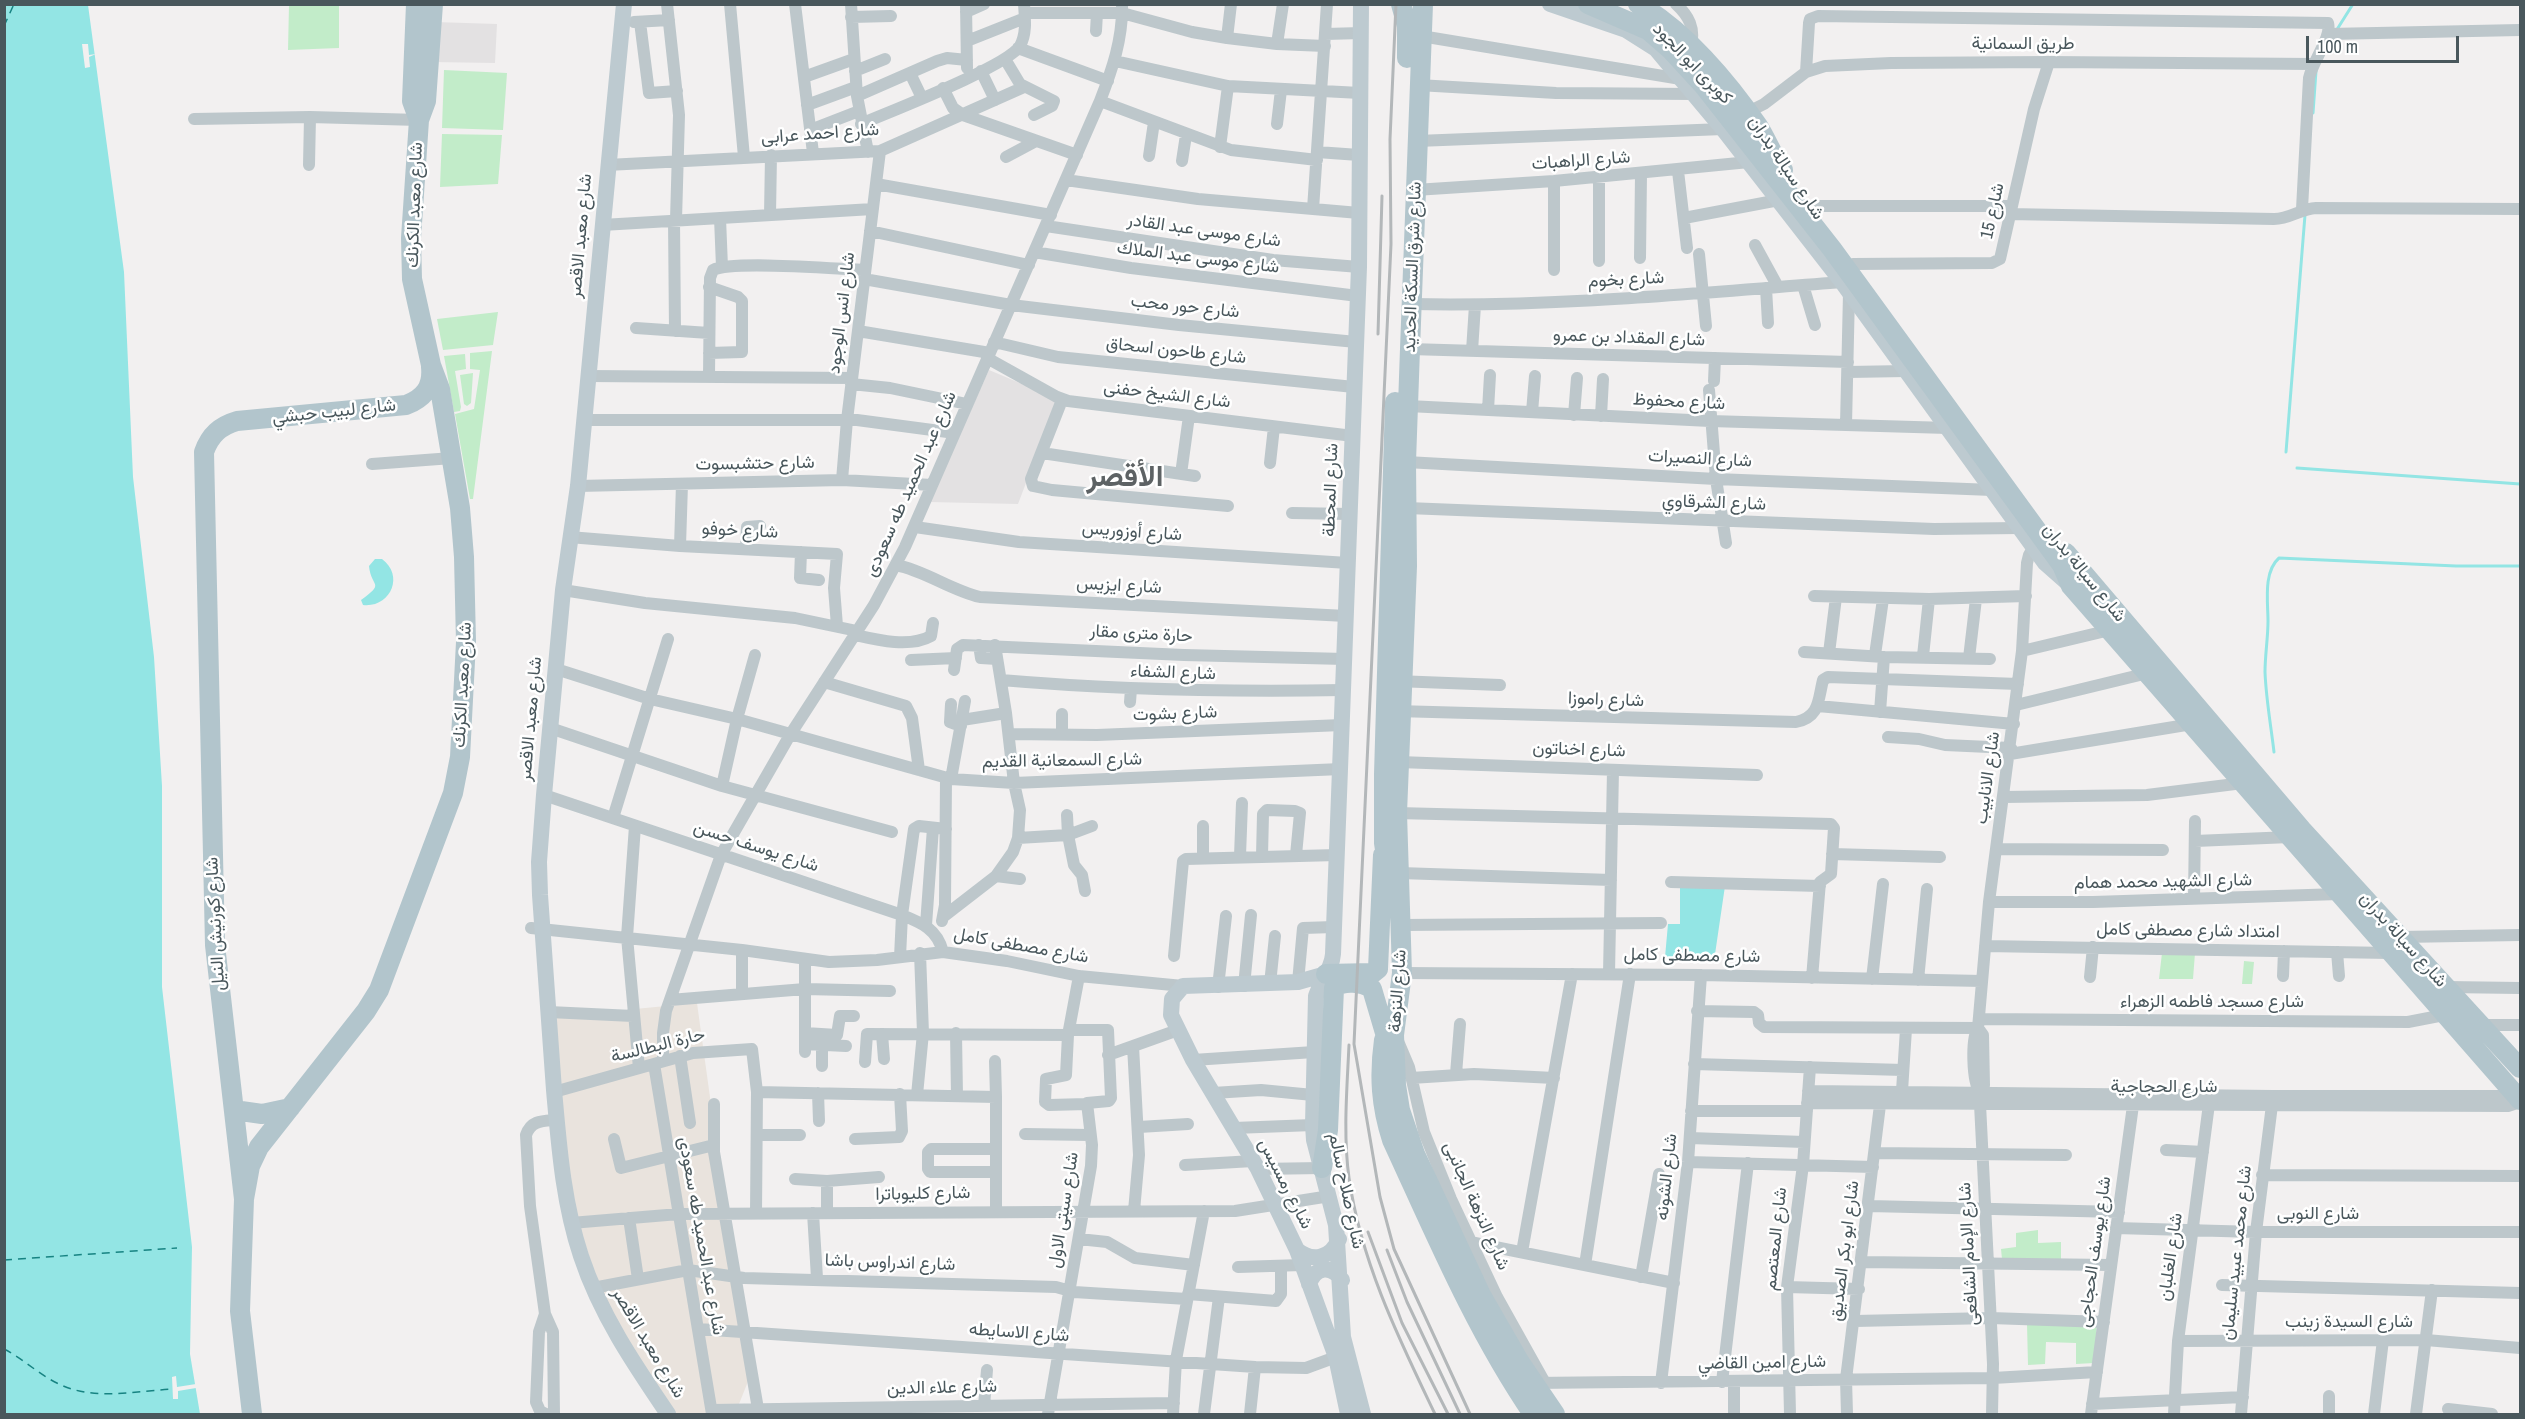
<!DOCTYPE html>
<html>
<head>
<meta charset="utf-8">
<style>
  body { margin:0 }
  #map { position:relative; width:2525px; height:1419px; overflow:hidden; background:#f2f0f0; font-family:"Archivo Narrow",sans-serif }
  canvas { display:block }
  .frame { position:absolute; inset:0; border:6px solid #49575c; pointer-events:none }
  .scale { position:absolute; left:2306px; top:36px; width:153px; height:27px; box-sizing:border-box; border:3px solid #49575c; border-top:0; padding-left:8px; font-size:18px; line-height:21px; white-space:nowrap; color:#49575c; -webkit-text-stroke:4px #fff; paint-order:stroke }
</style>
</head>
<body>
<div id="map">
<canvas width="2525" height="1419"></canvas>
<div class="frame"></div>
<div class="scale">100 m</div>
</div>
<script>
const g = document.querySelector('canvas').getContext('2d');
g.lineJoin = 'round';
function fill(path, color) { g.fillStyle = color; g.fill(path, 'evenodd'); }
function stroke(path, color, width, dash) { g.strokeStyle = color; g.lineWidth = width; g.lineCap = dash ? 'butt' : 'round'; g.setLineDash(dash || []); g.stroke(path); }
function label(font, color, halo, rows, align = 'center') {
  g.font = font + ' "Archivo Narrow",Vazirmatn,sans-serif'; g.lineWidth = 5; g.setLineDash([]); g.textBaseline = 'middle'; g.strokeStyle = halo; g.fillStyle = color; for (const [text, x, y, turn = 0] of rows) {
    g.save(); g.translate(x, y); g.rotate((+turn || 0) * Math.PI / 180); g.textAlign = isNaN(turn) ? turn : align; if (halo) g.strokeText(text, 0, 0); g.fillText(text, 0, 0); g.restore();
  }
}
fill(new Path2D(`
  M697,1003l52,376 -14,35h-63l-64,-102 -40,-118 -16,-177z`), '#e9e3dd');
fill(new Path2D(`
  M435,22l62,2 -2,39 -64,-1z
  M989,370l69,29 -40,105 -89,-2z`), '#e3e1e2');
fill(new Path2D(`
  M289,5h50v43l-51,2z
  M444,70l63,3 -4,57 -61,-2z
  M442,134l60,1 -4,49 -58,3z
  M498,312l-5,33 -50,5 -6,-31z
  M492,351l-19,148h-3l-15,-85 19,-5 6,-39 -10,-1v-16z
  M465,354l1,15 -11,2 6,36 -1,4 -6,1 -10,-56z
  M473,373l-2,30 -4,3 -3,-2 -4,-29z
  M2162,953h33l-2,26h-34z
  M2244,961l10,1 -2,22h-10z
  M2038,1230v13l23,-1v20l-59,-3 -1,-10 15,-2v-14z
  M2027,1324h70l-3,39 -18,1v-21l-30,-1 -1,22 -17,1z`), '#c2ecc9');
fill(new Path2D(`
  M5,5h83l36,267 9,205 21,180 8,129v201l30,260 -2,107 10,60h-195z
  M375,559h7c23,17 8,49 -19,46l-2,-5c25,-18 10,-12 8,-34z
  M1680,884l45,2 -11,75 -49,-4 3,-33h12z`), '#93e5e4');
fill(new Path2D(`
  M82,44h6l1,11 7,-1 -7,3 1,10 -5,1z
  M176,1376l1,11 19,-3v4l-18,3v8h-5l-1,-22z`), '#f2f0f0');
stroke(new Path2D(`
  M2336,31l17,-27
  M2313,113l3,-42
  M2286,452l19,-237
  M2297,468l223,16
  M2274,752c-3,-26 -8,-53 -9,-80 0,-17 3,-34 3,-51 0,-19 -5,-49 11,-63l177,8h64`), '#93e5e4', 3);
stroke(new Path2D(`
  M4,26l10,-22
  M4,1260l173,-12
  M4,1349c20,10 35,26 55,35 34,17 77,7 114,5`), '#178382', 1.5, [8, 6]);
stroke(new Path2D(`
  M667,4l12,111 -3,105
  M730,4l14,153
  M795,4l18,149
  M851,4l6,92 11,56
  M966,4l1,64
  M1676,4c13,12 19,24 15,41
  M966,12l18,-8
  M1025,13h97l70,19 35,6 50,6 48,2
  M851,17l40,-1
  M634,22l35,-2
  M640,22l9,71 28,-2
  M1096,31l1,-18
  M1325,34l37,-1
  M2329,34l191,-4
  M1421,36l260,43
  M1227,38l4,-34
  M967,41l58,-23
  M1277,44l6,-40
  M1018,48l90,33
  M1005,59l15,25 34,17 -2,5 -18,9
  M1115,61l113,25 132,7
  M855,71l30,-12
  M981,71l14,29
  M1806,72l3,-49 1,-4 8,-3 510,7c4,14 -15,37 -19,55l-7,131
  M910,73l12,25
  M804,77l50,-18
  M1418,85l138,8 138,1
  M943,88l10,20 10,7 114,40
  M857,96l80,-35 10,-3 20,2
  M1100,101l131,49 86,10
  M807,105l49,-18
  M1748,112l16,-8 42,-32 19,-6 66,-3 158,-1 264,2
  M194,119l116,-2 109,3
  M861,124c30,-13 145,-57 159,-78 7,-13 5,-28 4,-42
  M1277,124l4,-34
  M810,130l49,-19
  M1417,141l306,-12
  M1220,147l8,-61
  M1317,152l42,3
  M1149,156l5,-34
  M1006,157l30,-16
  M1182,161l4,-26
  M309,165l1,-48
  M607,165l273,-14 144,-64
  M1678,171l9,77
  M1599,178v83
  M1066,180l132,19 161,14
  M1554,181v89
  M876,184l175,31
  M1415,190l139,-9 195,-19
  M1810,206h201
  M1313,209l14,-205
  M2009,214l265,5c16,0 26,-10 42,-11l204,1
  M770,215l1,-60
  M720,218l2,49
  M1684,218l95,-18
  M674,220l1,111
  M602,225l271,-16
  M1046,226l227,34 86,7
  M870,231l159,34
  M1755,245l23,42
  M1034,252l97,16 227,28
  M1699,254l7,72
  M1640,258l1,-84
  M1853,264l139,-1 8,-4 34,-150 15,-47
  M864,279l147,26 168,20 177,17
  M1803,285l12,40
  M1766,288l2,35
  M1411,304c144,3 287,-11 431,-22
  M636,328l73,5
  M858,331l132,22
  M994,342l64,15 296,30
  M1410,349l438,13
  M1472,351l3,-46
  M709,353l33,-1v-51l-4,-4 -29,-10
  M987,358l70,39 11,4 285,35
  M1848,372l58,-1
  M588,376l264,2
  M709,376l1,-98 3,-8c19,-10 125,-1 152,0
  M1714,381l1,-23
  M851,384l39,4 77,16
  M1709,390l7,89 10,64
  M1062,400l-31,79 2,7 19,4 176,16
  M1408,406l302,15 238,7
  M1488,410l2,-35
  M1532,412l3,-36
  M1574,415l3,-37
  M1601,416l2,-37
  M584,420h273l98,13
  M1846,425l3,-132
  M1042,453l153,23
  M1406,462l310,17 276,11
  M1270,463l4,-36
  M372,464l80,-6
  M1181,474l8,-58
  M842,480l5,-60 33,-269
  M578,486l264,-6 90,5
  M1407,508l527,21 85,-1
  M1292,513l58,1
  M915,527l104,15 329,21
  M569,537l111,9 157,8 -3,34 3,38
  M680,546l2,-62
  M746,549l1,-22 13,-1
  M801,552l-1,26 19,2
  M896,565c30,6 54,25 84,32l366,19
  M563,590l82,13 150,15 62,13
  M1814,596l115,3 97,-3
  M855,635c22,5 55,13 76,1l2,-13
  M979,645l2,13 16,1
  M2022,651l88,-21
  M1804,652l80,5 106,2
  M1829,653l7,-56
  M1875,655l8,-56
  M1923,656l6,-57
  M1969,658l7,-59
  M911,660l45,-2
  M556,669l94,30 87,20 214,60 63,4 327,-14
  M954,670l3,-21 6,-4 221,10 161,4
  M1001,680c116,10 226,12 343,10
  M1396,681l104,4
  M824,682l82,24 6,12 7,52
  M1130,702l1,-13
  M951,704l-1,18 11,4
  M2016,705l132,-32
  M1818,706l196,18
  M1396,711l400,11c24,-5 22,-22 27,-42l5,-3 190,7
  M1880,712l4,-55
  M1062,714v21
  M962,720l44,-7
  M550,728l172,58 170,46
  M1009,734l88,1 245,-10
  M1888,737l31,2 26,6 66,3
  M2010,754l182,-30
  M1399,762l358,13
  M951,779l14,-78
  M722,786l15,-67 18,-64
  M544,795l358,120c20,8 35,14 41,37
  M2004,797l143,-2 96,-12
  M1397,813l434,11 3,4 -3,46 -11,8 -8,96
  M1067,815l1,20 6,30 8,10 3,16
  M613,818l55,-179
  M635,826l-8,111 12,131
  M1018,838l50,-3 24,-9
  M2195,841l95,-4
  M1997,849l166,1
  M1832,854l108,3
  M1240,856l2,-53
  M1262,856l1,-42 4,-4 28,1 5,2 -4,42
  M1203,857v-31
  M1400,873l211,7
  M996,876l24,3
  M1671,882l149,4
  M2194,899l1,-78
  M1989,902h104l246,-8
  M943,917l53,-41 17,-24 5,-14 2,-28 -6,-27 -8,-70 -11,-68
  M942,921l3,-16 1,-127
  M926,925l7,-97
  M1402,925l259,-2
  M531,928l211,22 87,12 48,-2 66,-8 64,9 72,15 104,10
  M2401,937l119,-2
  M1985,946l405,7
  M2337,952l2,24
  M1174,956l9,-95 3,-2 151,-4
  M900,957l2,-42 12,-86 5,-3 27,3
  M1402,973l299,2 281,6
  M1609,974l4,-204
  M1079,976l-11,59 -2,40 -20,4 -1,23 4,3 38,-1
  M2283,976l1,-25
  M2090,977l3,-30
  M1872,979l11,-95
  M1918,980l9,-91
  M1298,982l5,-54 31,-1
  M1270,984l5,-48
  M1244,986l7,-71
  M1218,987l8,-71
  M2446,987l74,1
  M742,994v-44
  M670,1000l135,-11 85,2
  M1697,1011l57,1 4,3 1,8 5,4 214,1
  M549,1012l84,4
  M1979,1019l429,3 36,-7
  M2481,1025h39
  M1978,1028l5,7 1,50 -4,7v12l13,260 -1,50
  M805,1033l32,2 3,-19h14
  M956,1033l1,63
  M882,1034l2,25
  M1398,1041l11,26 15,65 27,67 46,98 48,86
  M805,1044l41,2
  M1133,1046l6,109 -5,56
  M805,1052v-93
  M1108,1055l70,-25
  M680,1056l10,67
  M1193,1060l121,-8
  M663,1061v-28l3,-22 55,-156 69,-120 84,-130 31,-58 195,-446c12,-31 23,-62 22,-97
  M995,1061l1,36
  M865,1062l2,-28 201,1
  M654,1064l58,350
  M1694,1064l209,6
  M822,1066v-21
  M1456,1074l4,-50
  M1411,1078l63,-4 80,4
  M1808,1091l465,5h233l13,4
  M1902,1091l4,-62
  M554,1092l139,-39 59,-4 5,43 -1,122
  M757,1092l239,5v114
  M1980,1092c-8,-10 -9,-54 -2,-64l11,-126 33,-251 5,-88 2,-8 7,-12
  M818,1093l1,28
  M1213,1093l48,-3 52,5
  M917,1095l6,-62 -3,-80
  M1807,1103l701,3 12,-4
  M714,1104v48l44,257
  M1691,1111h116
  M1139,1127l49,-3
  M1234,1128l79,-3
  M1025,1134l65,1
  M757,1135h43
  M1690,1138l114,4
  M614,1139l7,29 93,-23
  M855,1139l44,-2 3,-6 -2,-37
  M2166,1150l37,2
  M1874,1153l192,2
  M1688,1162l185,5
  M1185,1165l68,-4
  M1258,1169l64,-1
  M996,1172h-66l-2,-3v-17l3,-3h65
  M2262,1175l258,1
  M795,1179l32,2 52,-4
  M1869,1206l250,6
  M813,1213l4,65
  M827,1213v-32
  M629,1218l9,61
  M571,1223l108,-9 556,-3 95,-15
  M2116,1228l140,4h264
  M1079,1239l28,3 28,16 59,7
  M1470,1242l204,41
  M1522,1252l50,-278
  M1862,1262l249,3
  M1585,1265l45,-291
  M1238,1267l64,-2
  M1641,1277l18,-103
  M2222,1285l298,8
  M1787,1287l72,2
  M593,1288l95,-18 56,8 312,9 18,5 113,7
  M1188,1294l88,7 5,-7v-28
  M545,1314l-6,18 -3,70 4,9 6,3
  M1855,1321l136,-3 113,4
  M698,1329l557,38 51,1 30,-11
  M2178,1341l248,-1 94,8
  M1722,1382l26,-219
  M1734,1382v32
  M1533,1383l460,-5 104,-6
  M1661,1383l27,-221 13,-187
  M2092,1404l151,-7
  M984,1406l3,-36
  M2448,1409l44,5
  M712,1410l462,-7
  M554,1414l-1,-82 -8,-18 -15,-108 -4,-71c5,-15 17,-14 30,-15
  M1048,1414l43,-248 1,-21 -5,-42 22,-2 2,-3 -3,-68h-39
  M1173,1414l3,-54 28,-149
  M1204,1414l15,-117
  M1250,1414l5,-47
  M1790,1414l-3,-127 16,-122 7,-98
  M1847,1414l-1,-35 35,-282
  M2091,1414l43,-316
  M2174,1414l4,-73 31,-237
  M2241,1414l15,-182 17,-135
  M2329,1414v-18
  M2374,1414l9,-74
  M2416,1414l16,-124`), '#bdc7cb', 12);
stroke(new Path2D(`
  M624,4l-46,482 -15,104 -19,205 -5,67 1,33c5,65 9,130 14,195 5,56 9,112 27,166 19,58 53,108 87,158
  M1361,4l-2,263 -26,687c-1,15 -12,27 -17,42l-3,129 1,15 22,85 7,112 20,77
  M1550,4l76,26 30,19 67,80 119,153 203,281 26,23
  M1326,974l-28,8 -115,4 -11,13 -1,16 22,45 65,109 39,81 39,107 12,57
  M1297,1250c16,13 34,8 42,-11
  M1309,1284c7,-18 22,-19 33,-4`), '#bdcad0', 16);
stroke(new Path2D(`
  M416,4l-4,97 7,19
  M1401,4l6,22v32
  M1423,4l-13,345 -4,113 1,104 -10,247 5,160 -8,62 2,50 4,25 15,44 66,141 38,66 36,53
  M1588,4l60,26 23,20 33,36 128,163 230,316 9,21 449,514
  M1638,4c46,26 90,78 120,122 9,14 15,31 25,44
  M2066,553l236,277 218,238
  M1388,870l-4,-27v-69l11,-372
  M1326,974l47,-1 5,-4 5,-114
  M1384,1040c-5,36 -3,66 8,100 43,93 83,189 141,274
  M234,1110l28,4 28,-6
  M1322,1168l6,-38 6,-142c9,-8 29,-6 38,1l13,44
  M244,1199l6,-33 9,-19 107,-136 13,-21 74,-197 7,-36 6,-115 -2,-85 -4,-49 -20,-119 -9,-24 -19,-86 -1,-41 8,-118 7,-19 7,-97
  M252,1414l-12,-103 4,-112 -29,-254 -11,-493c6,-17 16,-26 33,-31l169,-16c18,-7 27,-18 25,-38`), '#b2c5cc', 20);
stroke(new Path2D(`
  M1396,4l-6,135 1,105 -37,800 26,153 14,52 76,165
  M1378,334l4,-138
  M1349,1045c-2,44 -6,89 0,133 12,84 50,161 86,236
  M1368,1232l34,91 46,91
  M1387,1250l20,52 53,112`), '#b3b7b9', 3);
label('18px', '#49575c', '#fff', [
  ["طريق السمانية",2023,44],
  ["كوبرى ابو الجود",1692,64,46],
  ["شارع احمد عرابى",820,134,-4],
  ["شارع الراهبات",1581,161,-4],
  ["شارع سيالة بدران",1786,168,56],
  ["شارع معبد الكرنك",415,205,-88],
  ["شارع 15",1993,211,-78],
  ["شارع موسى عبد القادر",1204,231,8],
  ["شارع معبد الاقصر",581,236,-85],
  ["شارع موسى عبد الملاك",1198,258,7],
  ["شارع شرق السكة الحديد",1413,267,-88],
  ["شارع بخوم",1626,280,-3],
  ["شارع حور محب",1185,307,6],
  ["شارع انس الوجود",842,313,-83],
  ["شارع المقداد بن عمرو",1629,338,2],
  ["شارع طاحون اسحاق",1176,351,6],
  ["شارع الشيخ حفنى",1167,395,7],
  ["شارع محفوظ",1679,402,3],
  ["شارع لبيب حبشي",334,412,-6],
  ["شارع النصيرات",1700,459,3],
  ["شارع حتشبسوت",755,464,-1],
  ["شارع عبد الحميد طه سعودى",911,484,-66],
  ["شارع المحطة",1331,490,-88],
  ["شارع الشرقاوي",1714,503,2],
  ["شارع خوفو",740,531,3],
  ["شارع أوزوريس",1132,532,4],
  ["شارع سيالة بدران",2084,573,51],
  ["شارع ايزيس",1119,586,3],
  ["حارة مترى مقار",1141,634,3],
  ["شارع الشفاء",1173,673,2],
  ["شارع معبد الكرنك",463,685,-87],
  ["شارع راموزا",1606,700,2],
  ["شارع بشوت",1175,714,-2],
  ["شارع معبد الاقصر",531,719,-85],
  ["شارع اخناتون",1579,750,2],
  ["شارع السمعانية القديم",1062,761,-1],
  ["شارع الانابيب",1988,778,-82],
  ["شارع يوسف حسن",756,847,18],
  ["شارع الشهيد محمد همام",2163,882,-1],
  ["شارع كورنيش النيل",216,924,-93],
  ["امتداد شارع مصطفى كامل",2188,931,1],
  ["شارع سيالة بدران",2403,940,48],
  ["شارع مصطفى كامل",1021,946,10],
  ["شارع مصطفى كامل",1692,956,1],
  ["شارع النزهة",1398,991,-86],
  ["شارع مسجد فاطمه الزهراء",2212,1002],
  ["حارة البطالسة",658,1046,-14],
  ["شارع الحجاجية",2164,1087],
  ["شارع الشونه",1667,1177,-84],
  ["شارع رمسيس",1285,1184,63],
  ["شارع صلاح سالم",1346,1191,78],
  ["شارع كليوباترا",923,1194,-1],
  ["شارع النزهة الجانبى",1476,1206,66],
  ["شارع سيتى الاول",1064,1210,-81],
  ["شارع النوبى",2318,1214],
  ["شارع عبد الحميد طه سعودى",701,1236,80],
  ["شارع المعتصم",1776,1239,-84],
  ["شارع ابو بكر الصديق",1845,1251,-83],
  ["شارع يوسف الحجاجى",2095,1252,-82],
  ["شارع محمد عبيد سليمان",2237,1253,-84],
  ["شارع الإمام الشافعى",1969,1254,-93],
  ["شارع الغلبان",2171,1257,-82],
  ["شارع اندراوس باشا",890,1263,2],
  ["شارع السيدة زينب",2349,1322],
  ["شارع الاسايطه",1019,1333,4],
  ["شارع معبد الاقصر",648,1343,59],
  ["شارع امين القاضي",1762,1363,-1],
  ["شارع علاء الدين",942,1388,-1]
]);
label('bold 30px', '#5d6264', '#fff', [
  ["الأقصر",1125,478]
]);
</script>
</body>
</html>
